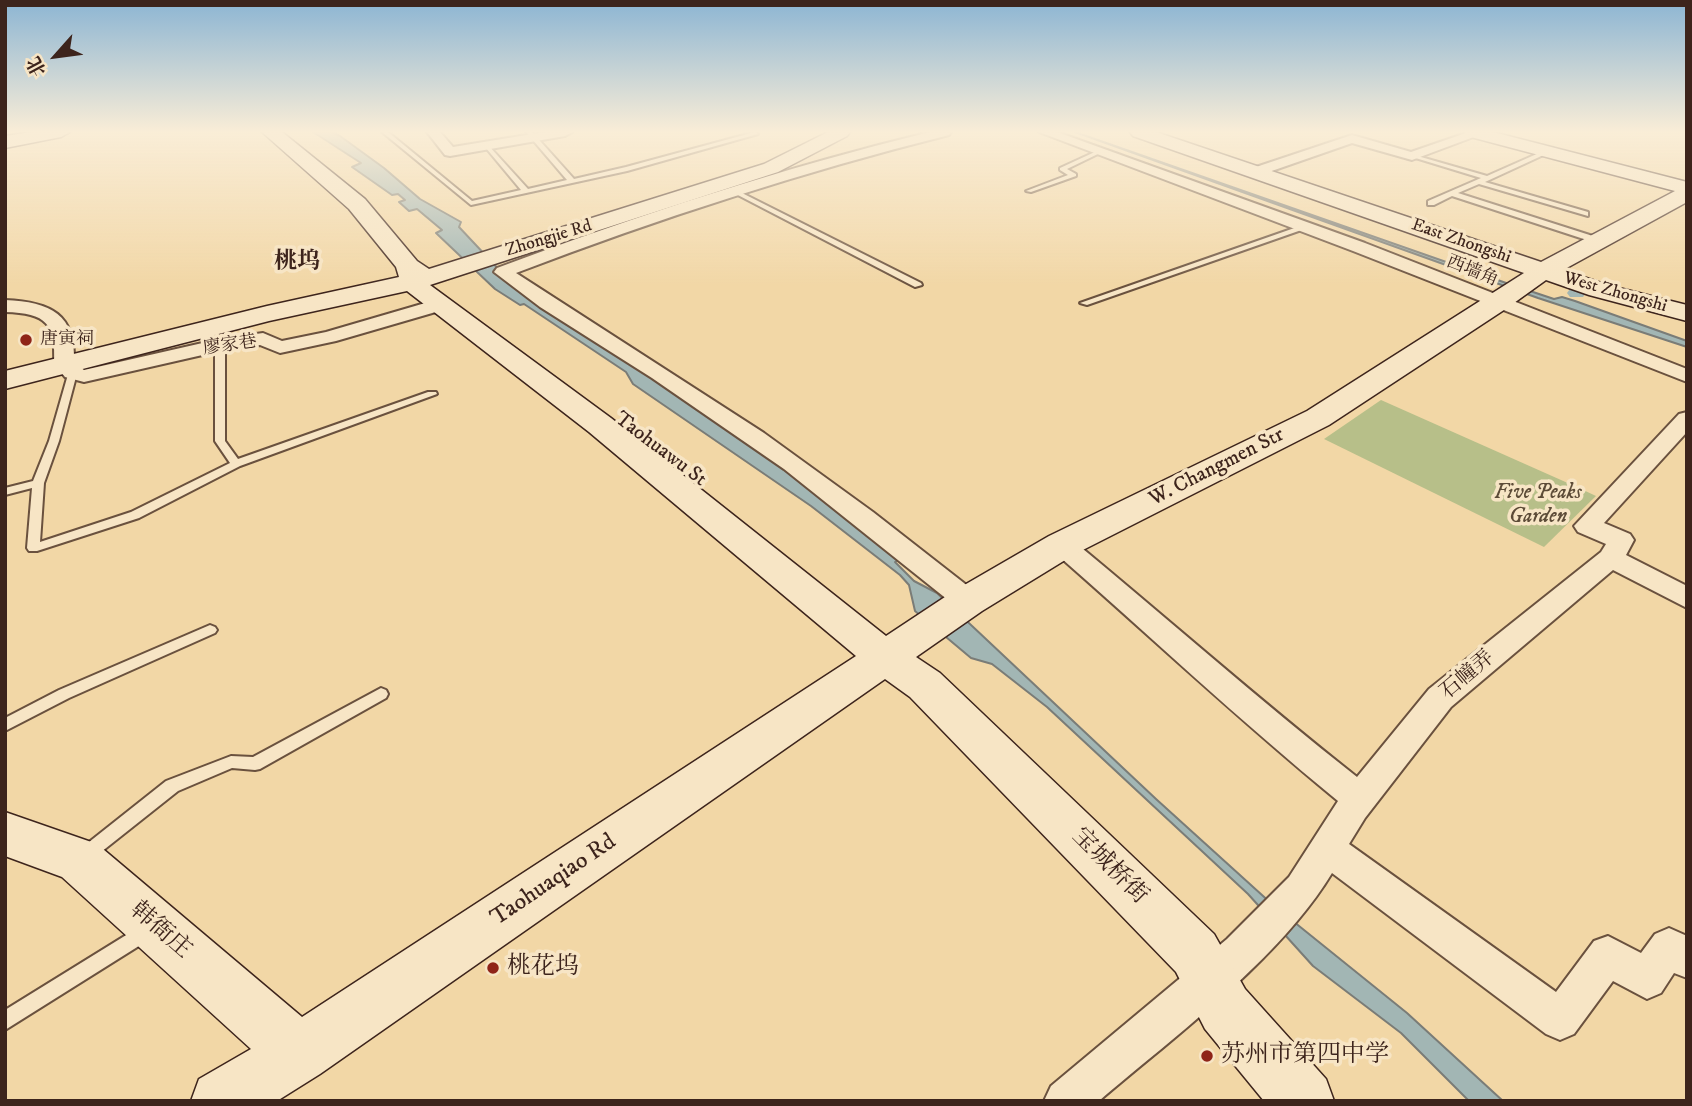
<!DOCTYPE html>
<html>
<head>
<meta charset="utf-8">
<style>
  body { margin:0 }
  #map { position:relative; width:1692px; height:1106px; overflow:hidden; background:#f2d7a6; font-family:"IM FELL DW Pica","Noto Serif SC",serif }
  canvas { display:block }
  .frame { position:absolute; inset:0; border:7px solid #3d241c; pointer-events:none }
  .north { position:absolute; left:21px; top:21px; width:70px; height:70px; -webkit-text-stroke:5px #f7e5c5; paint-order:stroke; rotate:242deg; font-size:19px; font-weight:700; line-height:28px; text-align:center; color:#3d241c }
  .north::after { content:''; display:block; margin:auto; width:24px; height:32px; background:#3d241c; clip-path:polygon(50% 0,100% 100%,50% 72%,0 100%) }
</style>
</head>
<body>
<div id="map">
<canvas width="1692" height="1106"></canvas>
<div class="frame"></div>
<div class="north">北</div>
</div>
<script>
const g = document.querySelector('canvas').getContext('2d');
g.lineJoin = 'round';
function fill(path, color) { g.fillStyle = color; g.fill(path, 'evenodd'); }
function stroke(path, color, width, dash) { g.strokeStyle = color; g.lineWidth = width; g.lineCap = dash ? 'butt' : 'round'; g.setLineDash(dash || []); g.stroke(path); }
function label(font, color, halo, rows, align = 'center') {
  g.font = font + ' "IM FELL DW Pica","Noto Serif SC",serif'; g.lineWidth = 7; g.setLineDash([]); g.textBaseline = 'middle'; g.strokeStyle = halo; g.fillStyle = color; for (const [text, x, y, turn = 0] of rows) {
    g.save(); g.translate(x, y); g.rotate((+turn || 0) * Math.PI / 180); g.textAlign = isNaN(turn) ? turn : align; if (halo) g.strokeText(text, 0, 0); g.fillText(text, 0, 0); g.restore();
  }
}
fill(new Path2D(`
  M1381,400l198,88 17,8 -52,51 -220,-108z`), '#b7bf89');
const water = new Path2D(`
  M313,132h19l8,4 44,32 36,31 41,23 -2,5 45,48 174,113 224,170 -7,4 19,19 23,12 219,206 117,106 134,108 96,88h-34l-68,-68 -88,-67 -65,-72 -201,-187 -55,-43 -21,-6 -56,-47 -6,-26 -9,-10 -89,-69 -178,-122 -7,-12 -102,-68 -4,1 -25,-16 -59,-56 6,-3 -25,-21 -8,2 -10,-9 6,-2 -7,-6 -6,1 -40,-28 9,-4z
  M1075,132l434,152 45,15 8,-2 13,4 112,40v6l-149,-49z`);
fill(water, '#a2b6b4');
stroke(water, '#7a7c77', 2);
fill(new Path2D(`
  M1577,288l9,5 -3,4h-13l-3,-4 3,-4z`), '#a2b6b4');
const lane = new Path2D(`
  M382,132h6l84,69 49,-11 -35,-42 2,-3 40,44 39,-9 -41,-48h6l42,47 52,-12 129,-35 3,2 -131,37 -156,34z
  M1548,149l2,3 -65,30 103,30v4l-109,-32 -21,9 141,45v4h-6l-141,-46 -18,9h-6v-4l53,-23 -72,-22 5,-1 73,21z
  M1097,151l5,1 -35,17 9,5v2l-45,16 -5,-1 42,-16 -8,-5v-2z
  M736,190l185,93 1,2 -7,2 -181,-94v-2z
  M1303,225l7,2 -223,78 -7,-2z
  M220,342l5,3v96l13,18 190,-67h8l1,2 -197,72 -101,52 -102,33h-8l-2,-3 5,-60 -27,7v-7l28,-7 16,-40 20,-70h6l2,2 -18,68 -15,42 -4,59 91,-30 99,-49 -15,-22v-96z
  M210,625l5,2 2,3 -2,3 -146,65 -64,33v-13l54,-28z
  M381,688l5,2 2,4 -2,4 -126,71 -5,1 -23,-2 -54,23 -87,69 -6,3 -6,-3 -2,-5 2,-5 87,-69 65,-25 22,1z
  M144,924l6,3 3,6 -3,6 -145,91v-20z`);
const street = new Path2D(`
  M427,132h13l13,15 92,-15h27l-7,4 -115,20 -5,-1z
  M930,132h21l-2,3c-147,37 -292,84 -433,138l248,160 109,79 105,82 4,7 -4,7 -10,3 -10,-3 -174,-139 -132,-91 -112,-71 -46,-35 3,-4c141,-53 286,-100 433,-136z
  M1039,132h18l308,111 322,126v13l-334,-131z
  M1469,132h18l-75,28 -60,-17 -89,31h-10l-2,-3 2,-3 99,-33 59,17z
  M439,299l7,2 2,4 -2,4 -110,32 -56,12 -20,-8 -40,6 -136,31 -19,-5 -11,-13c2,-40 -7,-51 -49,-52v-12c46,2 71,14 69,63l10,7 136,-31 43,-6 19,8 44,-9z
  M1687,412v20l-83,91 26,11 4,6 -8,15 61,31v22l-74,-38 -162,137 -86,111 -16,26 207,148 38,-51 14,-5 33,17 14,-19 14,-6 18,8v42l-13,-5 -13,20 -14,6 -34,-18 -39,53 -14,6 -14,-6 -214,-161c-52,86 -156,162 -233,228h-55l7,-15 176,-147 62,-62 49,-76c-98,-80 -190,-167 -285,-250l-4,-6 4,-6 9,-3 9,3c96,79 188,161 286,238l72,-88 172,-137 5,-8 -28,-12 -4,-6 105,-112z`);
const secondary = new Path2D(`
  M32,132h38l-9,5 -56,11v-12z
  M262,132h20l83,67 52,62 12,8 335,-105 64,-32h22l-3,4 -69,36 -348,113 181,133 275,218 68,-45 95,-55 258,-125 217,-138 -391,-137 -3,-4h26l385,130 134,-71 -208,-55 -3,-4h29l194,50v20l-124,68 44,15 80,20v16l-98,-26 -43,-15 -39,28 -178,117 -254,129 -93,57 -66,46 24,16 274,261 31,55 81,90 8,22h-70l-59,-72 -29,-57 -266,-275 -25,-18 -565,395 -43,27h-86l8,-22 52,-30 -189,-172 -57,-21v-44l92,32 205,173 554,-361 -267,-224 -182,-141 -138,30 -264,68v-18l262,-65 132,-29 -3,-10 -47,-58z`);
stroke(lane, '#6a513e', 4);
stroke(street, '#6a513e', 4);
stroke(secondary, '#3d241c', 3);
fill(lane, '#f7e5c5');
fill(street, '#f7e5c5');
fill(secondary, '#f7e5c5');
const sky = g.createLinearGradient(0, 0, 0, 286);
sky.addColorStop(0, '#8cb5d3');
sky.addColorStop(0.46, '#f9edd7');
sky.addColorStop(1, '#f9edd700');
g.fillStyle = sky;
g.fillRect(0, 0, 1692, 286);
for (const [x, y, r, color] of [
  [26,340,7,"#8f2418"],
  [493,968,7,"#8f2418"],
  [1207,1056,7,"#8f2418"]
]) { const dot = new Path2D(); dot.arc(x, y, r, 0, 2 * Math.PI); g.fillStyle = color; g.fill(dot); stroke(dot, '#f7e5c5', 2.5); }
label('18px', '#3d241c', '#f7e5c5', [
  ["Zhongjie Rd",549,239,-17],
  ["East Zhongshi",1461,242,19],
  ["西墙角",1472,272,22],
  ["West Zhongshi",1615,293,16],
  ["廖家巷",230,346,-8]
]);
label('18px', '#3d241c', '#f7e5c5', [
  ["唐寅祠",40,340]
], 'left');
label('21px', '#3d241c', '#f7e5c5', [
  ["Taohuawu St",660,450,37],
  ["W. Changmen Str",1217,468,-27],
  ["石幢弄",1468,676,-40]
]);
label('italic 21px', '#5c4b37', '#f7e5c5', [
  ["Five Peaks",1538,494],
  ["Garden",1538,518]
]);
label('bold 23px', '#3d241c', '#f7e5c5', [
  ["桃坞",297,263]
]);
label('24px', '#3d241c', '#f7e5c5', [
  ["宝城桥街",1109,867,45],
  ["Taohuaqiao Rd",554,881,-34],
  ["韩衙庄",160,931,41]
]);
label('24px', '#3d241c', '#f7e5c5', [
  ["桃花坞",507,968],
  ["苏州市第四中学",1221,1056]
], 'left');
</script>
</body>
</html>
